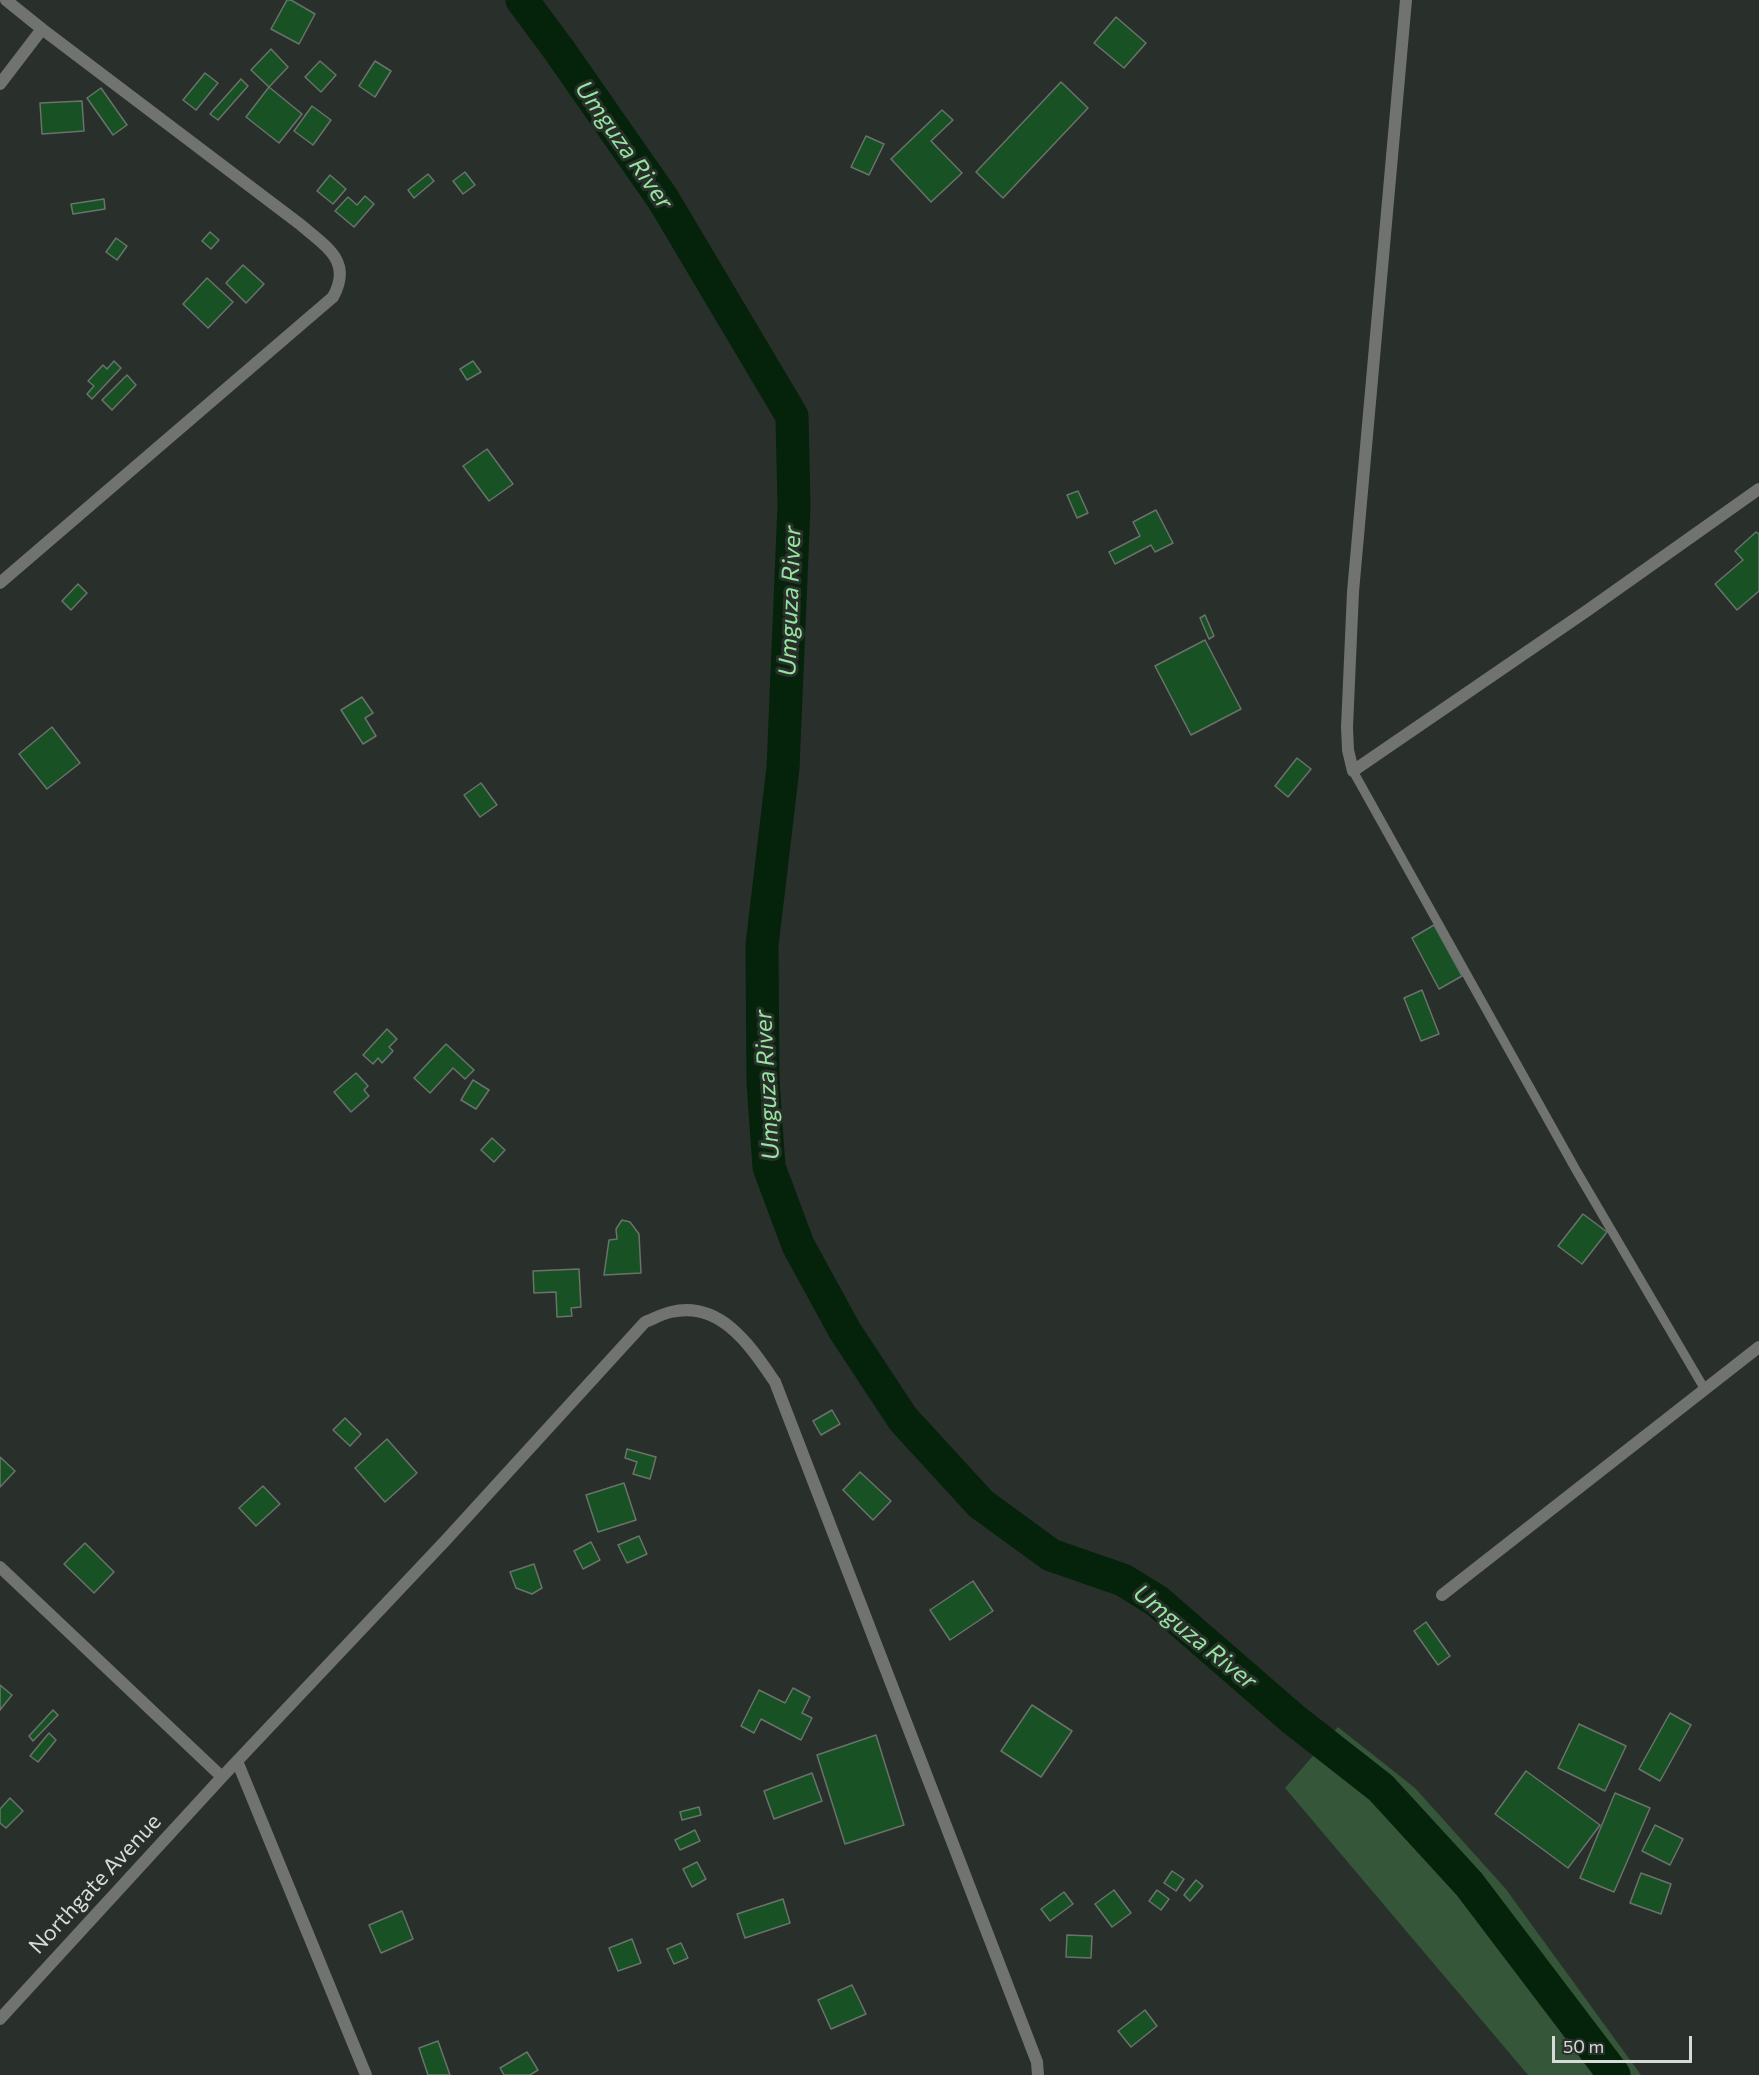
<!DOCTYPE html>
<html>
<head>
<meta charset="utf-8">
<style>
  body { margin:0 }
  #map { position:relative; width:1759px; height:2075px; overflow:hidden; background:#292f2a; font-family:Commissioner,sans-serif }
  canvas { display:block }
  .scale { position:absolute; left:1552px; top:2036px; width:140px; height:27px; box-sizing:border-box; border:3px solid #d7dbd7; border-top:0; padding-left:8px; font-size:18px; line-height:21px; white-space:nowrap; color:#d7dbd7; -webkit-text-stroke:4px #292f2a; paint-order:stroke }
</style>
</head>
<body>
<div id="map">
<canvas width="1759" height="2075"></canvas>
<div class="scale">50 m</div>
</div>
<script>
const g = document.querySelector('canvas').getContext('2d');
g.lineJoin = 'round';
function fill(path, color) { g.fillStyle = color; g.fill(path, 'evenodd'); }
function stroke(path, color, width, dash) { g.strokeStyle = color; g.lineWidth = width; g.lineCap = dash ? 'butt' : 'round'; g.setLineDash(dash || []); g.stroke(path); }
function label(font, color, halo, rows, align = 'center') {
  g.font = font + ' Commissioner,sans-serif'; g.lineWidth = 6; g.setLineDash([]); g.textBaseline = 'middle'; g.strokeStyle = halo; g.fillStyle = color; for (const [text, x, y, turn = 0] of rows) {
    g.save(); g.translate(x, y); g.rotate((+turn || 0) * Math.PI / 180); g.textAlign = isNaN(turn) ? turn : align; if (halo) g.strokeText(text, 0, 0); g.fillText(text, 0, 0); g.restore();
  }
}
fill(new Path2D(`
  M1338,1727l77,61 90,100 136,187h-113l-243,-287z`), '#355639');
stroke(new Path2D(`
  M522,0l37,50 104,149 129,217 2,90 -11,262 -21,177 1,137 6,85 29,78 47,86 58,88 78,85 70,51 72,25 34,21 136,118 88,69 88,96 145,191`), '#05220b', 33);
const building = new Path2D(`
  M287,0h4l24,14 -16,30 -28,-15z
  M1116,17l30,26 -22,25 -30,-25z
  M271,49l17,18 -19,20 -18,-17z
  M320,61l16,14 -15,17 -16,-15z
  M375,61l16,10 -16,26 -16,-11z
  M205,73l13,10 -22,27 -13,-10z
  M241,79l7,7 -30,34 -8,-6z
  M1061,82l27,26 -85,90 -27,-26z
  M269,87l33,27 -23,29 -33,-26z
  M101,88l26,37 -14,10 -26,-37z
  M82,101l2,30 -42,3 -2,-31z
  M312,106l19,14 -18,25 -19,-14z
  M942,110l11,10 -22,21 31,32 -31,29 -40,-43z
  M866,136l18,8 -15,31 -18,-8z
  M465,172l10,13 -12,9 -10,-13z
  M428,174l6,7 -20,17 -6,-8z
  M330,175l16,14 -13,15 -16,-13z
  M365,196l9,8 -20,23 -19,-16 13,-14 9,8z
  M104,199l1,10 -32,5 -2,-10z
  M210,232l9,8 -8,9 -9,-8z
  M116,238l11,8 -10,14 -11,-8z
  M243,265l21,19 -18,19 -20,-20z
  M207,278l26,24 -25,26 -25,-24z
  M114,361l7,7 -29,31 -5,-5 7,-8 -6,-5 15,-16 4,4z
  M473,361l8,11 -14,8 -7,-11z
  M127,375l9,10 -24,25 -10,-10z
  M487,449l26,35 -24,17 -26,-35z
  M1078,491l10,22 -11,5 -10,-23z
  M1156,510l17,33 -18,9 -4,-7 -36,19 -6,-12 31,-16 -7,-14z
  M1756,532l3,2v57l-22,19 -22,-26 28,-24 -8,-9z
  M78,584l9,9 -16,17 -9,-9z
  M1205,615l9,21 -5,3 -9,-21z
  M1205,640l36,69 -50,26 -36,-69z
  M362,697l11,16 -8,5 11,18 -13,8 -22,-34z
  M52,727l28,36 -33,26 -28,-35z
  M1297,758l14,11 -23,28 -13,-11z
  M481,783l16,22 -17,12 -16,-22z
  M1434,925l28,51 -23,13 -27,-51z
  M1422,990l17,44 -18,7 -17,-43z
  M387,1029l10,10 -8,8 4,4 -11,12 -4,-5 -5,6 -10,-9z
  M446,1044l28,26 -9,9 -12,-11 -23,25 -16,-15z
  M356,1073l12,13 -4,4 5,6 -18,16 -17,-20z
  M473,1080l16,10 -13,19 -15,-9z
  M492,1138l13,12 -11,12 -13,-12z
  M1583,1214l24,18 -25,32 -24,-18z
  M622,1220l8,2 9,12 2,39 -37,2 5,-35 8,-1 -1,-10z
  M579,1269l2,38 -10,1 1,8 -15,1 -1,-25 -22,1 -1,-22z
  M832,1410l8,14 -19,11 -8,-14z
  M345,1418l16,16 -11,12 -17,-16z
  M387,1439l30,34 -32,29 -30,-34z
  M627,1449l29,8 -6,22 -17,-5 4,-12 -12,-4z
  M0,1457l15,14 -15,16z
  M860,1472l31,29 -18,19 -30,-30z
  M624,1483l12,37 -38,12 -12,-37z
  M263,1486l17,18 -24,22 -17,-18z
  M639,1536l8,18 -20,9 -9,-18z
  M591,1542l9,18 -17,9 -9,-18z
  M85,1543l29,29 -20,21 -30,-29z
  M534,1564l8,24 -10,6 -16,-6 -6,-16z
  M973,1581l20,30 -43,29 -20,-30z
  M1426,1622l24,34 -12,9 -24,-34z
  M0,1685l12,10 -12,15z
  M793,1688l17,9 -8,16 10,5 -11,22 -40,-21 -7,14 -13,-7 18,-36 26,13z
  M1032,1705l40,26 -31,46 -40,-26z
  M53,1710l5,5 -25,26 -4,-5z
  M1670,1713l21,12 -31,56 -21,-12z
  M1579,1724l47,22 -21,45 -47,-23z
  M49,1733l7,7 -18,22 -8,-6z
  M876,1735l28,90 -59,19 -28,-89z
  M1526,1771l74,54 -32,43 -73,-54z
  M812,1773l10,28 -48,18 -10,-28z
  M1615,1793l35,15 -36,84 -34,-14z
  M10,1798l13,13 -17,17 -6,-5v-14z
  M699,1807l2,8 -19,5 -2,-8z
  M1655,1825l28,14 -13,26 -28,-14z
  M695,1830l5,11 -20,9 -5,-10z
  M697,1862l9,17 -14,8 -9,-18z
  M1172,1871l12,8 -8,12 -12,-8z
  M1641,1873l30,11 -10,30 -31,-11z
  M1196,1880l7,6 -13,15 -6,-6z
  M1114,1890l17,23 -19,14 -17,-23z
  M1157,1890l12,9 -8,11 -12,-9z
  M1064,1892l9,12 -23,17 -9,-12z
  M783,1899l7,24 -45,15 -8,-24z
  M402,1911l11,28 -32,14 -12,-28z
  M1067,1935l25,1 -1,22 -25,-1z
  M632,1939l9,24 -23,8 -9,-23z
  M681,1943l7,15 -14,6 -7,-15z
  M852,1985l14,29 -35,15 -13,-29z
  M1145,2010l12,16 -26,21 -13,-16z
  M438,2041l12,34h-22l-9,-27z
  M527,2052l11,18 -8,5h-26l-4,-7z`);
fill(building, '#185124');
stroke(building, '#6b726c', 1.5);
stroke(new Path2D(`
  M1353,771l223,399 128,218`), '#707370', 9);
stroke(new Path2D(`
  M1406,0l-53,592 -6,135 1,23 5,21 235,-161 171,-121
  M0,84l42,-55
  M0,583l333,-286c20,-36 -7,-50 -32,-72l-259,-196 -36,-29
  M0,1567l222,210 224,-237 199,-218c8,-3 17,-8 26,-10 50,-12 80,35 104,70l262,680 1,13
  M1442,1595l317,-248
  M237,1761l129,314
  M0,2019l222,-242`), '#707370', 12);
label('22px', '#d7dbd7', '#292f2a', [
  ["Northgate Avenue",95,1884,-47]
]);
label('italic 24px', '#95e59f', '#292f2a', [
  ["Umguza River",624,145,55],
  ["Umguza River",790,601,-88],
  ["Umguza River",767,1085,-93],
  ["Umguza River",1195,1637,39]
]);
</script>
</body>
</html>
